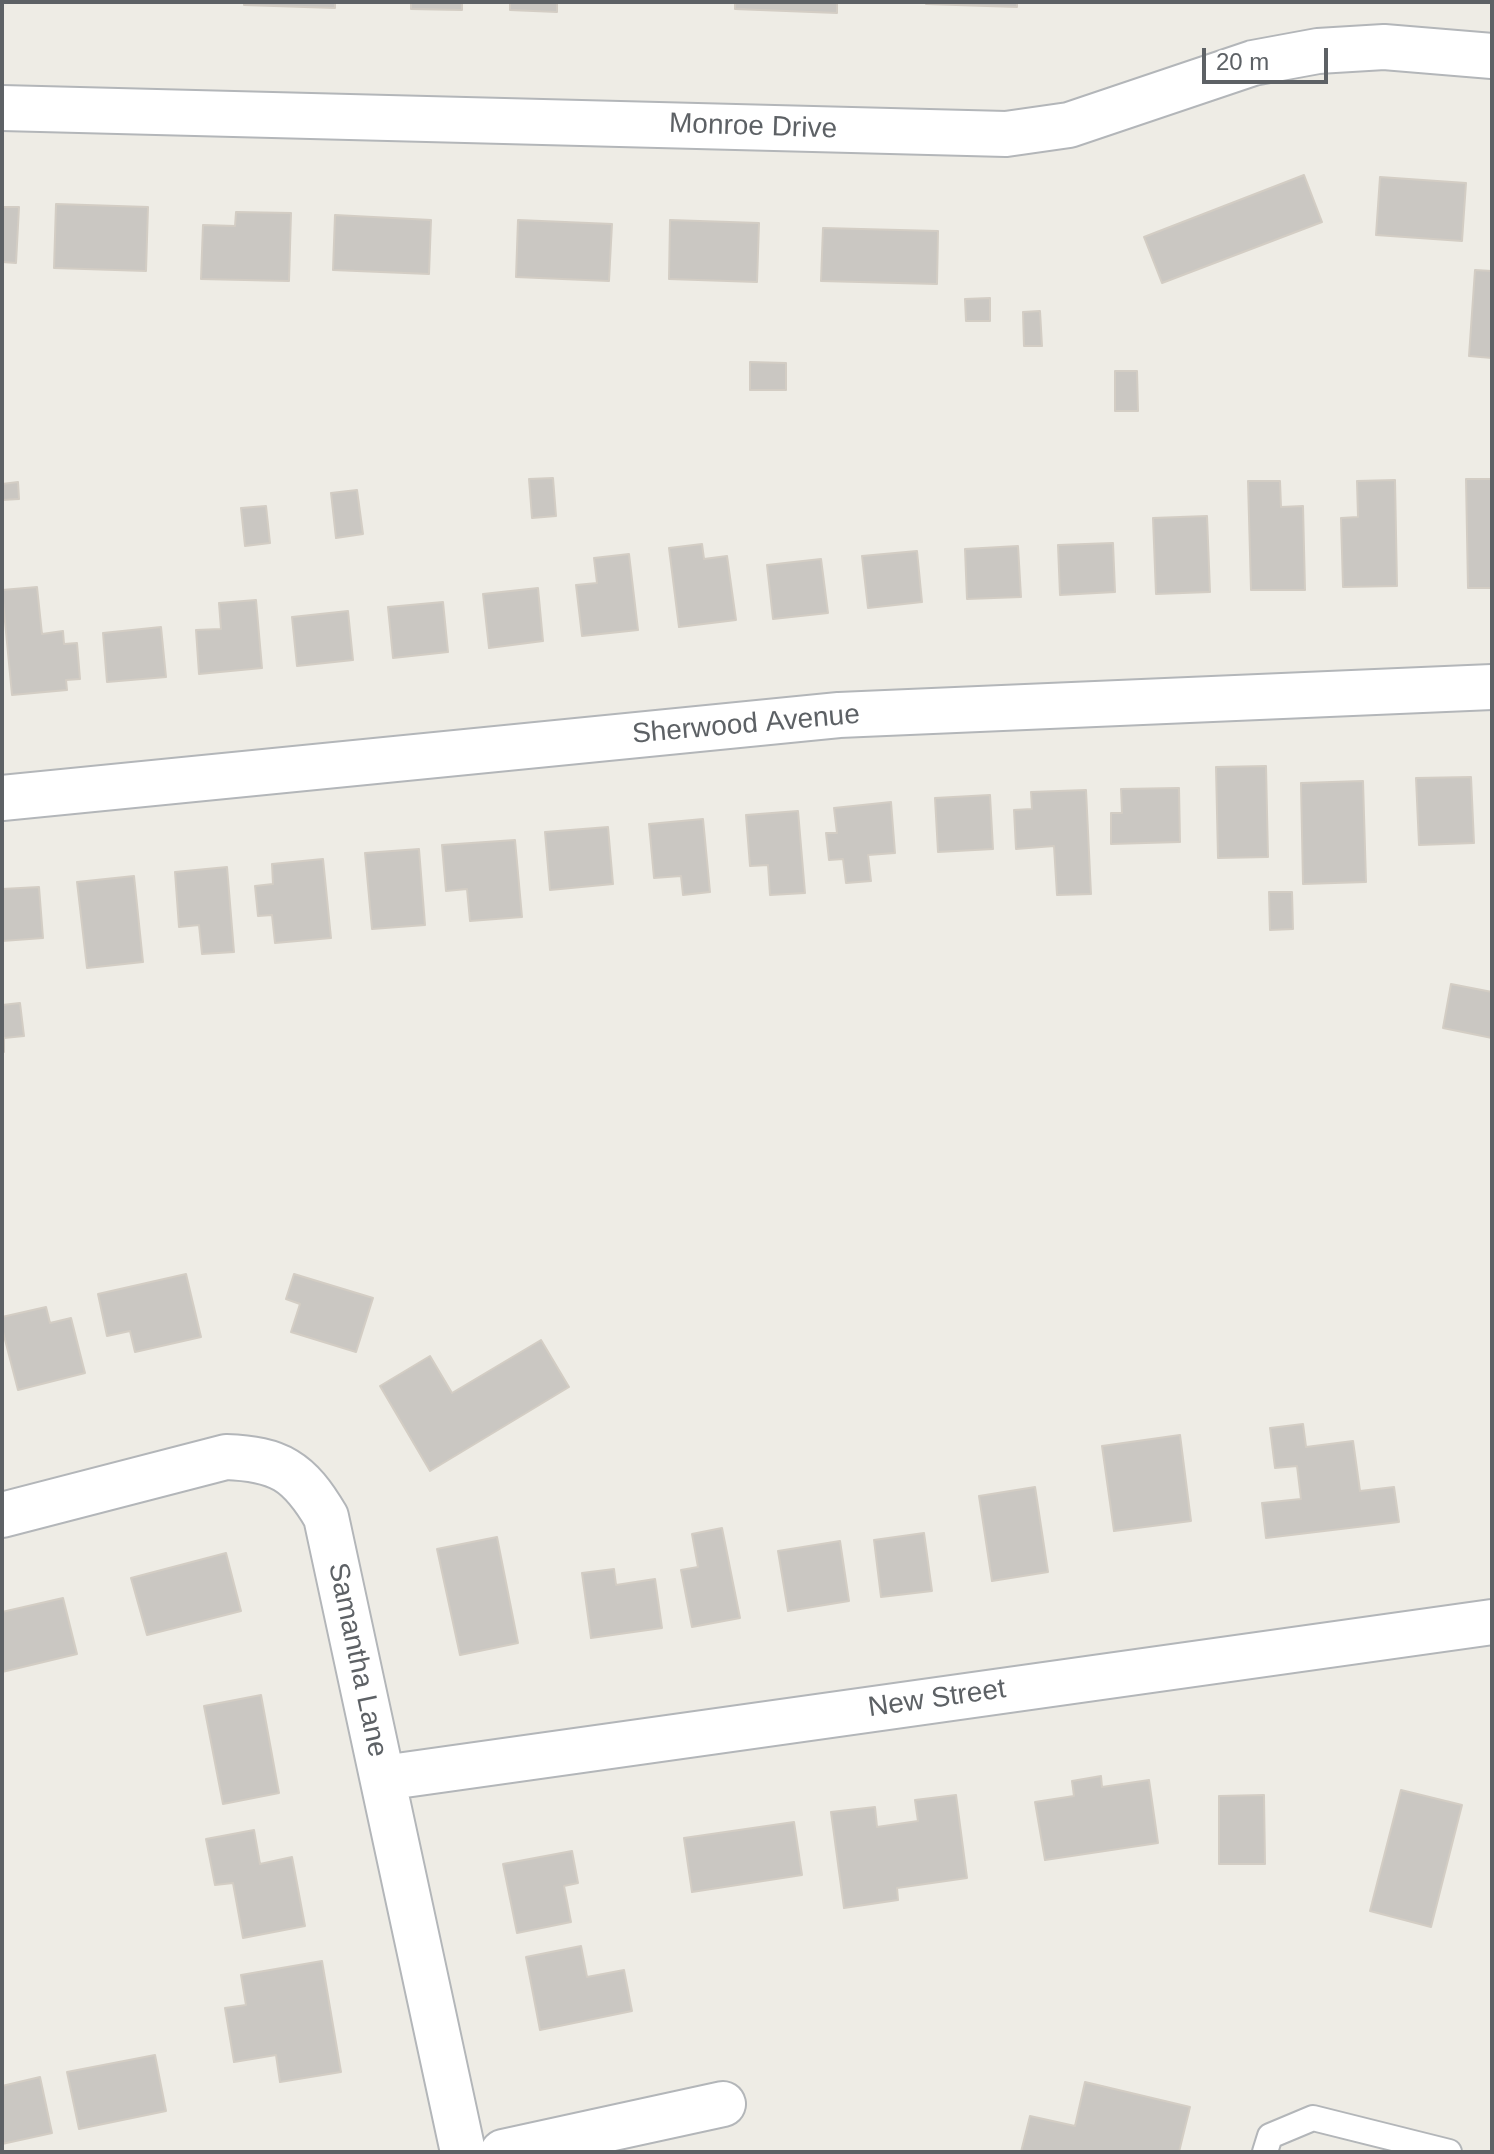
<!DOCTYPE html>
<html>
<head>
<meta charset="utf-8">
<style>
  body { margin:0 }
  #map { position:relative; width:1494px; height:2154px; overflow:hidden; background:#eeece5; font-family:Helvetica,sans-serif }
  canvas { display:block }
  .frame { position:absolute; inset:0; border:4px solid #5d6165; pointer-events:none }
  .scale { position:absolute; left:1202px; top:48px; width:126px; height:36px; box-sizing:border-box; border:4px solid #5d6165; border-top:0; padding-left:10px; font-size:24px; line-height:28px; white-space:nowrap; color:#5d6165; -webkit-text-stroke:6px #fff; paint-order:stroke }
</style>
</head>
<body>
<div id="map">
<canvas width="1494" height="2154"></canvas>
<div class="frame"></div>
<div class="scale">20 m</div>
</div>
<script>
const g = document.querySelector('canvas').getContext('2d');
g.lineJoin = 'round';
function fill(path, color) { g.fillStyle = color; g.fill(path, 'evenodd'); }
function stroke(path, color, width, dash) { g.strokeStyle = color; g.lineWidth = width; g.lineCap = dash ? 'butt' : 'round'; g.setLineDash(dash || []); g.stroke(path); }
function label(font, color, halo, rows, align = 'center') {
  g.font = font + ' Helvetica,sans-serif'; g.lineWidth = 6; g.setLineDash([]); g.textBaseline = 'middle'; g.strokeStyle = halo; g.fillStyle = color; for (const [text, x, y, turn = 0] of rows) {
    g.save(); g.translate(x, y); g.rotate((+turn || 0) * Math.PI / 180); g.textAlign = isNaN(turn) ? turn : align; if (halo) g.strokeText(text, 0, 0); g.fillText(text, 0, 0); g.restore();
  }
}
const building = new Path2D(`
  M244,2h91v6l-91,-3z
  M411,2h51v8l-51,-1z
  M510,2h47v10l-47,-2z
  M735,2h102v11l-102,-4z
  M926,2h91v5l-91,-3z
  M1304,175l18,47 -160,61 -18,-46z
  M1380,177l86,6 -4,58 -86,-6z
  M56,204l92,3 -2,64 -92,-3z
  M2,207h17l-3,56 -14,-1z
  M236,212l55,1 -2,68 -88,-2 2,-54 32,1z
  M335,215l96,5 -2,54 -96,-4z
  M518,220l94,4 -3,57 -93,-4z
  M670,220l89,3 -2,59 -88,-3z
  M823,228l115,3 -1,53 -116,-3z
  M1475,270l17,1v87l-23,-2z
  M990,298v23h-24l-1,-22z
  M1040,311l2,35h-18l-1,-34z
  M750,362l36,1v27h-36z
  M1115,371h22l1,40h-23z
  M553,478l3,38 -24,2 -3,-39z
  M1466,479h26v109h-24z
  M1395,480l2,106 -54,1 -2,-69 17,-1 -1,-36z
  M1248,481h32l1,26 22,-1 2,84h-54z
  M18,482l1,17 -17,1v-16z
  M357,490l6,44 -27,4 -5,-45z
  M266,506l4,37 -25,3 -4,-38z
  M1207,516l3,76 -54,2 -3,-76z
  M1113,543l2,49 -55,3 -2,-50z
  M702,544l2,15 23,-3 9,64 -57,7 -10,-79z
  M1018,546l3,51 -54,2 -2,-50z
  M917,551l5,51 -54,6 -6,-52z
  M629,554l9,76 -56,6 -6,-51 21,-2 -3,-25z
  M821,559l7,54 -55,6 -6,-54z
  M37,587l5,47 21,-3 1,13 13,-1 3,36 -14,1 1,10 -55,5 -10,-105z
  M538,588l5,53 -54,7 -6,-54z
  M256,600l6,68 -63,6 -3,-44 25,-1 -2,-26z
  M443,602l5,50 -55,6 -5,-51z
  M348,611l5,49 -56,6 -5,-49z
  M161,627l5,50 -59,5 -4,-49z
  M1266,766l2,91 -50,1 -2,-91z
  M1471,777l3,66 -55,2 -3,-67z
  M1363,781l3,101 -63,2 -2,-101z
  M1179,788l1,54 -69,2v-31h11l-1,-24z
  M1086,790l5,104 -34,1 -3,-49 -38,3 -2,-39 18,-1 -1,-17z
  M990,795l3,54 -55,3 -3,-54z
  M891,802l4,51 -27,2 3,26 -25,2 -3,-24 -14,1 -3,-27h11l-3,-25z
  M798,811l7,82 -35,2 -2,-30 -18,1 -4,-51z
  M703,819l7,73 -27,3 -2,-19 -27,2 -5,-54z
  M608,827l5,57 -63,6 -5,-58z
  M515,840l7,77 -52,4 -3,-32 -21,2 -4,-46z
  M419,849l6,76 -53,4 -7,-76z
  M323,859l8,79 -56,5 -3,-28 -14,1 -3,-30 18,-2 -1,-20z
  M227,867l7,85 -32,2 -3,-29 -20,2 -4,-55z
  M134,876l9,86 -56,6 -10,-86z
  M39,887l4,51 -41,3v-52z
  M1269,892h23l1,37 -23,1z
  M1451,984l41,8v46l-49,-10z
  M20,1003l4,33 -20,2v14h-2v-47z
  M186,1274l15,63 -66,15 -5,-21 -23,5 -9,-42z
  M294,1274l79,24 -17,54 -65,-20 9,-28 -14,-5z
  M46,1307l4,16 21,-5 14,55 -67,17 -16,-62v-11z
  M541,1340l28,47 -139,84 -50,-85 50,-30 22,37z
  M1303,1424l3,23 47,-6 7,50 34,-4 5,35 -133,16 -4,-35 39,-4 -4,-33 -22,2 -5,-40z
  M1180,1435l11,86 -77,10 -12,-85z
  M1035,1487l13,85 -56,9 -13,-85z
  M722,1528l18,90 -48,9 -11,-57 17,-3 -6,-33z
  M924,1533l8,58 -51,6 -7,-57z
  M497,1537l21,106 -58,12 -23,-106z
  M840,1541l9,60 -61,10 -10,-60z
  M226,1553l15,58 -94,24 -16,-57z
  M614,1569l2,16 39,-6 7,49 -71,10 -9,-65z
  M63,1598l14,56 -75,18v-60z
  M261,1695l18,98 -56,11 -19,-98z
  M1101,1776l1,11 47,-7 9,63 -113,17 -10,-58 39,-6 -2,-15z
  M1401,1790l61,15 -31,122 -61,-16z
  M956,1795l11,83 -70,10 1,12 -54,8 -13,-96 44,-5 2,20 41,-6 -3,-21z
  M1264,1795l1,69h-46v-68z
  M794,1822l8,53 -110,17 -8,-54z
  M254,1830l6,34 32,-7 13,69 -62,12 -10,-55 -18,2 -9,-46z
  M572,1851l6,32 -14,3 7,36 -54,11 -14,-69z
  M581,1946l6,31 37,-7 8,41 -92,19 -14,-73z
  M322,1961l19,111 -61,10 -4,-27 -42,7 -9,-54 21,-3 -5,-30z
  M155,2055l11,56 -87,18 -12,-57z
  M40,2077l12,56 -50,11v-58z
  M1085,2082l105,25 -11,45h-158l9,-36 45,10z`);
fill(building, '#cac7c2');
stroke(building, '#d3cdc4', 2);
const lane = new Path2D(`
  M1265,2152l5,-16 43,-18 136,34`);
const street = new Path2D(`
  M2,108l1004,26 63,-9 184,-62 65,-12 66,-4 108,9
  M2,798l837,-83 653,-28
  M2,1515l224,-58c53,2 73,14 100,60l137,635
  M383,1778l1109,-156
  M503,2152l220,-48`);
stroke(lane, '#b3b6b9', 28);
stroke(street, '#b3b6b9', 48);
stroke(lane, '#fff', 24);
stroke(street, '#fff', 44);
label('28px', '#5d6165', '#fff', [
  ["Monroe Drive",753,127,2],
  ["Sherwood Avenue",746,725,-5],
  ["Samantha Lane",357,1660,78],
  ["New Street",937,1699,-8]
]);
</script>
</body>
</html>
